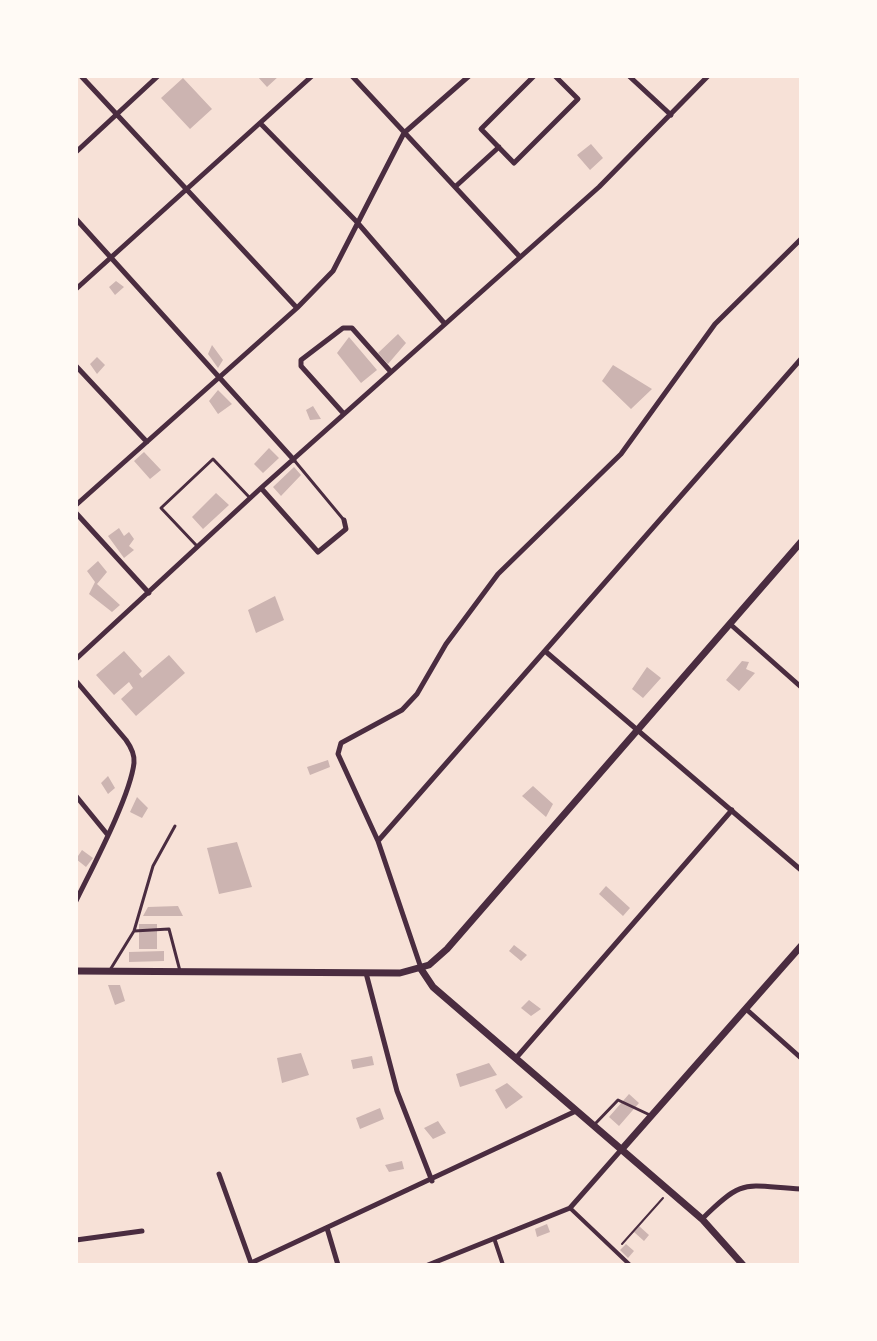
<!DOCTYPE html>
<html>
<head>
<meta charset="utf-8">
<style>
  body { margin:0 }
  #map { position:relative; width:877px; height:1341px; overflow:hidden; background:#f7e1d7; font-family:"Open Sans",sans-serif }
  canvas { display:block }
  .frame { position:absolute; inset:0; border:78px solid #fffaf5; pointer-events:none }
</style>
</head>
<body>
<div id="map">
<canvas width="877" height="1341"></canvas>
<div class="frame"></div>
</div>
<script>
const g = document.querySelector('canvas').getContext('2d');
g.lineJoin = 'round';
function fill(path, color) { g.fillStyle = color; g.fill(path, 'evenodd'); }
function stroke(path, color, width, dash) { g.strokeStyle = color; g.lineWidth = width; g.lineCap = dash ? 'butt' : 'round'; g.setLineDash(dash || []); g.stroke(path); }
fill(new Path2D(`
  M257,76h22l-12,11z
  M183,78l29,31 -22,20 -29,-31z
  M591,144l12,14 -13,12 -13,-15z
  M116,281l8,6 -9,8 -6,-8z
  M398,334l8,9 -18,21 -10,-11z
  M349,337l28,33 -16,13 -24,-30z
  M212,345l11,15 -5,8 -10,-14z
  M97,357l8,8 -8,9 -7,-10z
  M613,365l39,24 -21,20 -29,-28z
  M218,390l14,14 -14,10 -9,-13z
  M313,406l8,13 -11,1 -4,-10z
  M269,448l10,10 -16,15 -9,-9z
  M144,452l17,18 -11,9 -16,-18z
  M294,467l7,8 -20,21 -8,-9z
  M216,493l13,12 -26,24 -11,-12z
  M119,528l5,8 5,-4 5,7 -5,7 5,4 -10,8 -16,-22z
  M98,561l9,11 -10,12 23,21 -8,7 -23,-18 6,-12 -8,-11z
  M275,596l9,24 -28,13 -8,-23z
  M124,651l18,20 -3,3 3,4 27,-23 16,18 -49,43 -15,-17 12,-11 -4,-6 -15,13 -18,-20z
  M742,661l7,1 -3,7 9,4 -16,18 -13,-11z
  M647,667l14,11 -18,20 -11,-9z
  M328,760l2,7 -20,8 -3,-8z
  M108,776l7,12 -7,6 -7,-11z
  M533,786l20,18 -7,13 -24,-21z
  M137,797l11,11 -6,10 -12,-6z
  M237,842l15,45 -33,7 -12,-46z
  M82,850l11,8 -7,9 -10,-8z
  M606,886l24,22 -7,8 -24,-22z
  M178,906l5,10h-40l5,-9z
  M139,924h18v25h-18z
  M514,945l13,10 -6,6 -12,-10z
  M164,951v10l-35,1v-10z
  M108,985h12l5,16 -10,4z
  M529,1000l12,9 -10,7 -10,-8z
  M301,1053l8,22 -27,8 -5,-25z
  M372,1056l2,9 -21,4 -2,-9z
  M489,1063l8,12 -37,12 -4,-13z
  M507,1083l16,14 -17,12 -11,-19z
  M629,1094l10,9 -20,23 -10,-9z
  M380,1108l4,11 -24,10 -4,-11z
  M438,1121l8,12 -13,6 -9,-11z
  M402,1161l2,8 -15,3 -4,-7z
  M547,1224l3,8 -13,5 -2,-8z
  M639,1226l10,9 -5,6 -10,-9z
  M626,1244l8,7 -6,7 -8,-8z`), '#ccb4b1');
stroke(new Path2D(`
  M622,1244l41,-46`), '#4a2c40', 2);
stroke(new Path2D(`
  M294,460l49,59
  M196,545l-35,-37 52,-49 37,39
  M134,931l19,-65 22,-40
  M110,970l24,-39 35,-2 11,42
  M594,1125l24,-25 34,16`), '#4a2c40', 3);
stroke(new Path2D(`
  M570,1208l60,57
  M495,1241l8,24`), '#4a2c40', 4);
stroke(new Path2D(`
  M81,76l216,232
  M352,76l168,181
  M534,76l-53,53 33,34 64,-64 -23,-23
  M629,76l42,39
  M260,123l96,98 89,103
  M76,152l82,-76
  M455,187l44,-40
  M76,219l218,241
  M76,289l236,-213
  M76,366l71,76
  M344,414l-43,-48v-6l42,-32h9l39,44
  M261,488l57,64 28,-23 -2,-9
  M76,505l221,-197 36,-37 71,-138 65,-57
  M76,513l73,80
  M730,624l71,63
  M545,651l256,219
  M76,659l185,-171 338,-301 109,-111
  M76,681l50,59c5,7 9,14 8,23 -4,34 -42,105 -58,138
  M76,796l31,38
  M378,841l423,-482
  M421,968l-43,-127 -40,-87 3,-11 61,-33 15,-16 29,-50 52,-70 123,-120 94,-130 86,-85
  M366,973l31,118 35,90
  M746,1009l55,49
  M516,1058l216,-248
  M219,1174l32,89 325,-152
  M702,1219c42,-42 42,-33 99,-30
  M327,1228l11,37
  M76,1240l66,-9
  M428,1265l142,-57 51,-58`), '#4a2c40', 5);
stroke(new Path2D(`
  M421,969l12,18 269,232 41,46
  M622,1149l179,-203`), '#4a2c40', 7);
stroke(new Path2D(`
  M76,971l324,2 29,-8 18,-16 354,-407`), '#4a2c40', 7);
</script>
</body>
</html>
